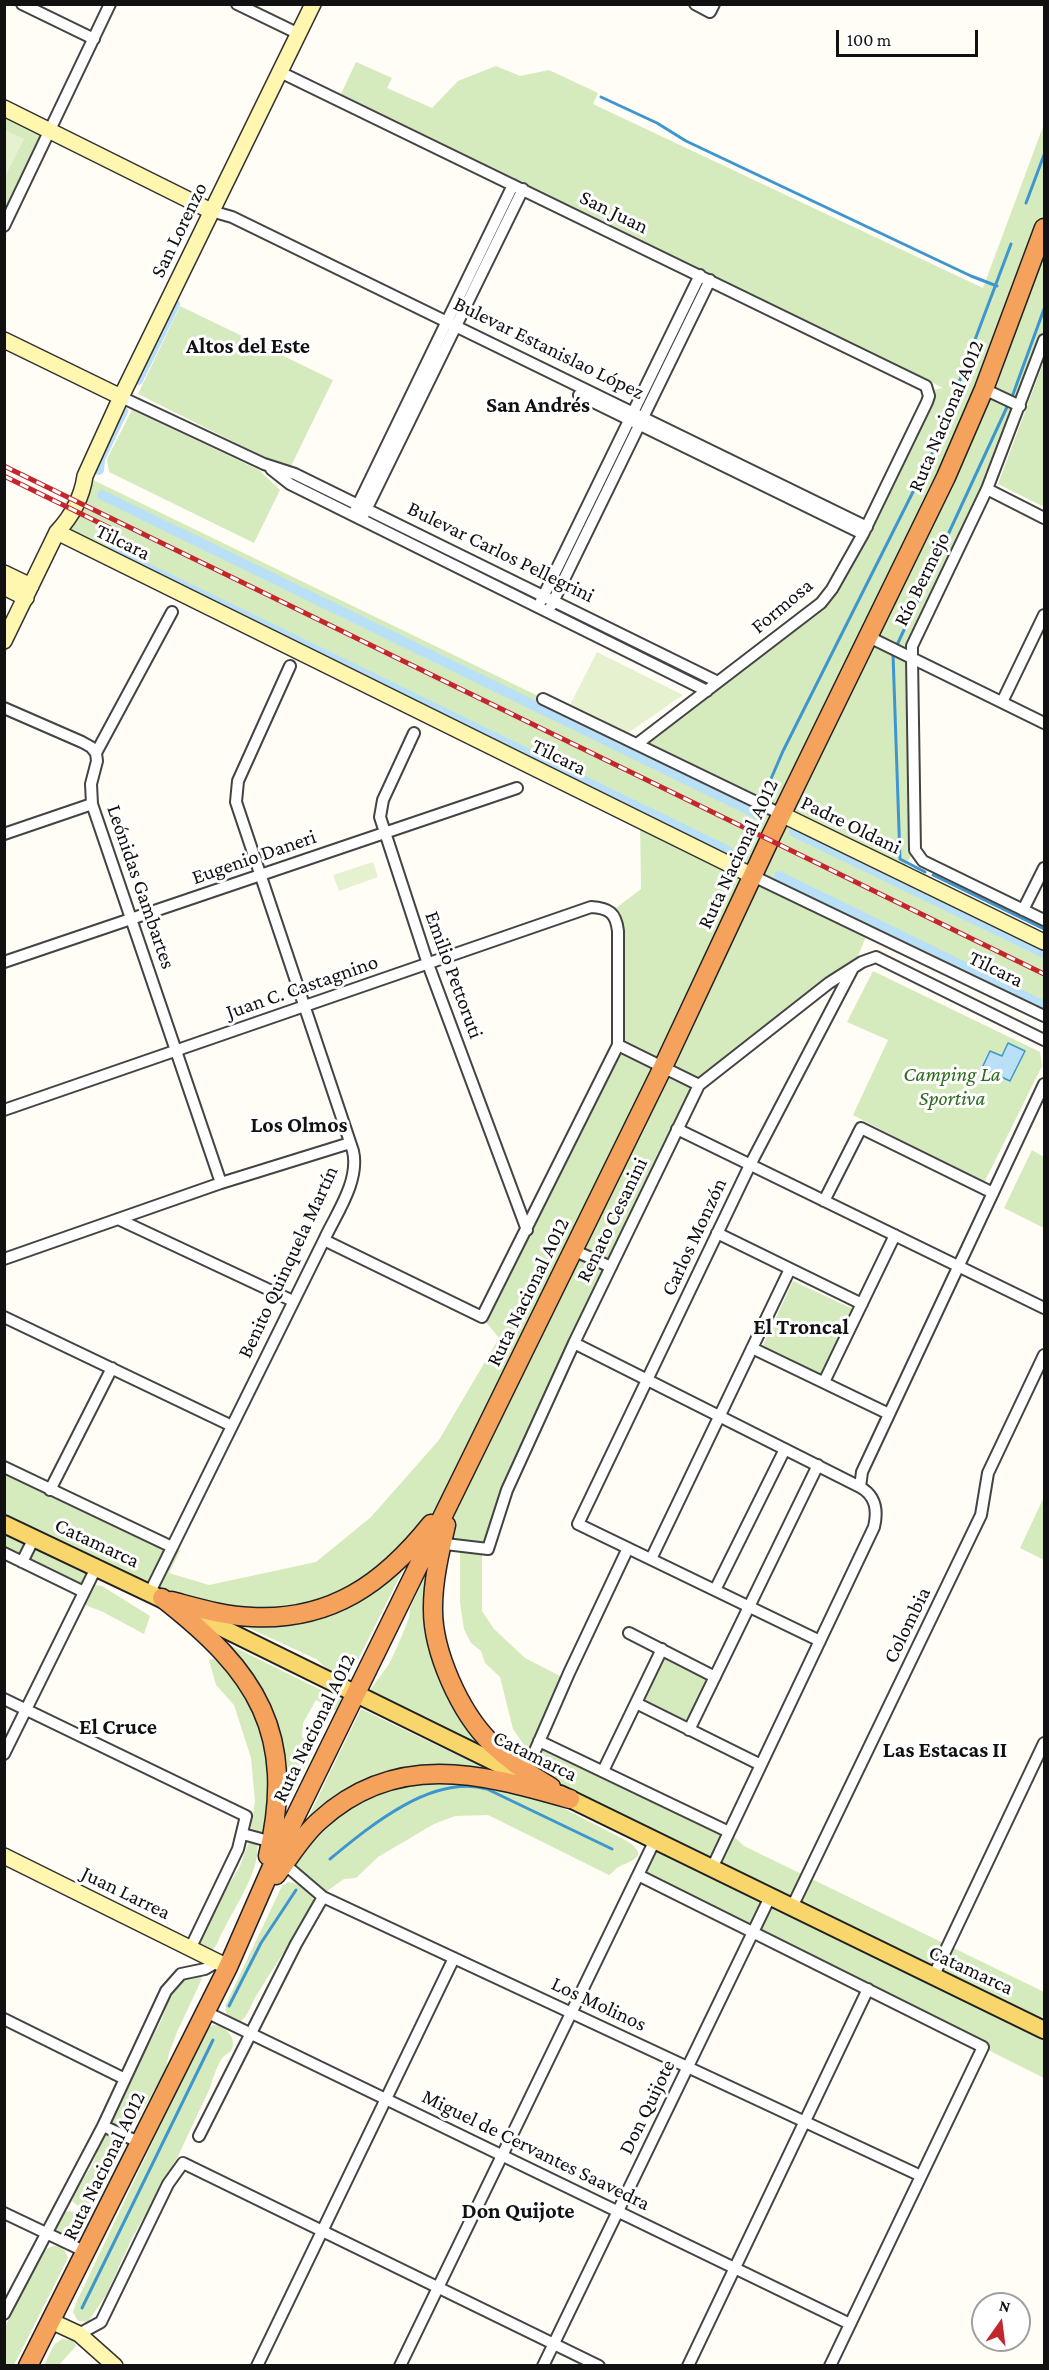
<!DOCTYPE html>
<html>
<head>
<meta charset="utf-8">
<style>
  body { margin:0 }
  #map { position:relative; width:1049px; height:2370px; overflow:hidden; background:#fffdf5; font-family:"Crimson Pro",serif }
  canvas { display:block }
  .frame { position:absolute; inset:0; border:6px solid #111; pointer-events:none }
  .north { position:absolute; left:971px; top:2292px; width:60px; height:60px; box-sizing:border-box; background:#fff; border:2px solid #a0a0a0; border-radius:50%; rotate:14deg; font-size:16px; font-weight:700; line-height:24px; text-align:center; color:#111 }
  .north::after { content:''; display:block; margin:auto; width:21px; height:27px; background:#c4262e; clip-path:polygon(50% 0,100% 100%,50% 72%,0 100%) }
  .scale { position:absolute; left:836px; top:30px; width:142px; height:27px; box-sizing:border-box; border:3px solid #111; border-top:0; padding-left:8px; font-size:18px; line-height:21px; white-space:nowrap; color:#111; -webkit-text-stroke:4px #fff; paint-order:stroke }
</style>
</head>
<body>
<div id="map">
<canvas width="1049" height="2370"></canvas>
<div class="frame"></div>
<div class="north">N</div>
<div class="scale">100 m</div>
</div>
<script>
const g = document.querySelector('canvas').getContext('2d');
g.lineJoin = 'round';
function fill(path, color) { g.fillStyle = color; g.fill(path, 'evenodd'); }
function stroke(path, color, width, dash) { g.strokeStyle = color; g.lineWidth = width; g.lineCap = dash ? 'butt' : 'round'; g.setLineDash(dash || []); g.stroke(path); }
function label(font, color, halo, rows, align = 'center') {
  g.font = font + ' "Crimson Pro",serif'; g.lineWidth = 6; g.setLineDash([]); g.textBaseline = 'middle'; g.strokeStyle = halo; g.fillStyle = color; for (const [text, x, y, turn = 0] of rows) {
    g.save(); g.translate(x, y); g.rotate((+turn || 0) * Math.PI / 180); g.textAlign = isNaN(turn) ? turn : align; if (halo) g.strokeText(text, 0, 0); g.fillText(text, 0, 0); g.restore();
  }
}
fill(new Path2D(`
  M356,62l36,16 -5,10 45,20 26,-27 38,-15 24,10 29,-6 49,23 -5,11 390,184 61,-164v216l-24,66 -108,240 3,204 -14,22 143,70v74l-176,-84 -16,38 -153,115 -192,405 -19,59 -70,-8 -81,61 -117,11 -124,-44 -12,23 -79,-39 -1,-85 176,83 -11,22 40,12 107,-23 55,-45 68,-77 60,-102 -17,-21 136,-272v-114l-6,-20 29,-22 -1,-69 -583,-288c2,-21 12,-41 28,-56l552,268 195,-155 97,-198 14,-3 -602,-294z
  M5,108l45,22 -45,96z
  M180,306l153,74 -42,86 -23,-7 -130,-65z
  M1044,361v146l-46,-23z
  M132,410l127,60 21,20 -26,53 -145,-71 -2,-13z
  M873,971l167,81 2,14 -58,117 -131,-68 35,-75 -41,-18z
  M1032,1150l12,7v71l-40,-20z
  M793,1281l60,28 -31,66 -60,-28z
  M1044,1497v63l-24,-12z
  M460,1551l22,1v59l12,18 31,29 37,19 -30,71 -4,3 -15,-22 -13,-52 -15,-14 -4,-12 -10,-8 -7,-14 -4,-26z
  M403,1564l1,4 -55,110 -22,-9 -11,-10 -78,-36 61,-4z
  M427,1572l4,5 -2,36 57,135 -116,-58 19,-26 9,-19 11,-27 1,-10z
  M95,1585l7,1 48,30 -6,18 -41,-22 -20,-8 8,-15z
  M222,1641l119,59 -5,11 -20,-11 -13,23 -1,14 13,11 -33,66v-46z
  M664,1657l45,23 -22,44 -45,-23z
  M216,1658l36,47 18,41 -4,84 -5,3 -10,-5 4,-27 -4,-43 -17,-53 -18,-20 -7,-25z
  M361,1709l119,57 -7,3h-37l-131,55z
  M539,1741l190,91 15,14 300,146v86l-406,-203 17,-35 -129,-68z
  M447,1777l85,20 25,8 70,36c27,18 -2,20 -11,28 -3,2 -5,5 -7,6l-121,-60 -33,1 -21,8 -56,33 -22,21 -12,1 -18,13 -27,-19 -4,-8 4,-10 16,-21 53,-40z
  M252,1842l5,2c5,27 -30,74 -40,100l-4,5 -7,1 -9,-4 9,-23 34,-57 8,-22z
  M288,1882c10,1 26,9 26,22 0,6 -19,29 -24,38 -10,17 -22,34 -32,51 -7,10 -9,24 -20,30 -9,-4 -14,-8 -12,-19l56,-118z
  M191,1975h8l3,2 -2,6 -23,49 -8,21 -3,16 -36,64 -20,-9 1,-6 10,-14 14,-34 26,-49 11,-29 11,-13z
  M213,2025c12,0 25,13 18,26 -1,1 -7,5 -8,6 -6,8 -10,21 -13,31l-32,68 -46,82 -26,57 -18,27 -10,-1 -5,-9 3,-9 131,-275z
  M111,2133l16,8 -32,64 -5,5h-7l-11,-9 2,-7 18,-29 12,-31z
  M68,2211l10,1 6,5c2,11 -6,18 -17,21l-14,-6 1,-5 7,-7 2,-7z
  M53,2246c9,0 12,3 15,12l-54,107h-9v-38l35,-69 6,-9z
  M62,2339l11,1 3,6 -17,19h-15l10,-20z`), '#d5ebbd');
fill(new Path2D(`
  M5,130l19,9 -19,38z
  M597,652l86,43 -55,38 -58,-28z
  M373,862l5,15 -39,14 -6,-16z`), '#e6f2cf');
const water = new Path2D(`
  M1008,1043l17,8 -15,30 -28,-13 8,-17 12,5z`);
fill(water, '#b9e0f7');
stroke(water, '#3f96cf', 1.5);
stroke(new Path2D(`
  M601,97l56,26 29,18 285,135 26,10
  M1026,203l18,-48
  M1012,397l32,-88
  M897,645l110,-238
  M893,654l7,205 25,13
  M767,788l16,-37 149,-297 79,-210
  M933,875l111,54
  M330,1859c40,-33 102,-85 157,-70l125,60
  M229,2006l32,-63 35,-53
  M82,2308l131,-268`), '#3f96cf', 3);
stroke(new Path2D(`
  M138,380l37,-76
  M99,470l1,-11 23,-48
  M102,495l655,319
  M112,551l616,300
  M794,832l250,121
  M779,876l265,130`), '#b9e0f7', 10);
const street = new Path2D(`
  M22,4l72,35
  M237,4l62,30
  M695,4l15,8 4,-8
  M280,72l646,314 3,10 -2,6 -64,132 -31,55 -11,14 -184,141
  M211,211l21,6 635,310
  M4,226l106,-222
  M1044,340l-57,149 -75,157v12l3,192 8,11 121,59
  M984,389l36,17
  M579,395l284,139
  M121,397l143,67 31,10 423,208
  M271,469l19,15 417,207
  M987,489l57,29
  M355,511l158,-326
  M364,514l159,-325
  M541,601l159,-326
  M551,606l159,-326
  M172,612l-76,141 1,8 -6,23 1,20 129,379
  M869,637l175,86
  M543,699l238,115
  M1002,702l42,-87
  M4,708l78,34 9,5 5,6
  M414,733l-31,67 -3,17 48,147 99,266
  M4,834l88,-30
  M753,876l291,140
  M1023,910l21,-42
  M4,962l513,-174
  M618,1045l81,40
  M4,1110l587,-203c18,1 25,6 27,24v114l-136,272 -158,-77
  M677,1129l367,179
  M824,1201l37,-73 132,65
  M118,1219l175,82
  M717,1233l145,71
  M573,1250l38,17
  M4,1259l217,-76 129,-40
  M4,1317l228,109
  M574,1343l286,144c16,9 18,23 14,40l-162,341
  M752,1348l137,66
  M824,1382l71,-147
  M4,1467l168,80
  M860,1487l2,-15 182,-388
  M50,1490l62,-122
  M437,1543l51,6 19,-59 67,-147 125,-258 130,-102 33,-21 14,-5 168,83
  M4,1553l80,39
  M651,1559l139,-290
  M22,1562l12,-24
  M715,1590l70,-141
  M150,1592l174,-352c12,-26 36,-59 29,-89l-117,-349 2,-21 52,-115
  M629,1633l86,44
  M820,1641l-242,-117 172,-359 102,-195
  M4,1699l242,117 -8,33 -48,100
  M636,1703l125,62
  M689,1730l129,-265
  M539,1741l190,91
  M4,1754l92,-186
  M603,1771l59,-122
  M524,1776l45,-103 59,-125
  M243,1834l29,8
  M282,1862l41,35 598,279
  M638,1875l345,172 -153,319
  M792,1907l189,-392 7,-42 56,-118
  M933,1977l111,-234
  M206,2012l644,312
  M4,2019l121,60
  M103,2126l38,17
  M199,2136l97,-192 27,-47
  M4,2213l82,39
  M4,2314l99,-188 63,-135 15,-17 24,-5 12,-7
  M79,2334l22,-12 67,-138 15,-21 416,203
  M257,2366l197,-408
  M400,2366l255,-526
  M543,2366l227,-469
  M688,2366l180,-377`);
const secondary = new Path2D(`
  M4,108l207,103
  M4,340l117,57
  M57,532l696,344
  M4,573l27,13
  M4,587l22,11
  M4,641l53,-109c14,-15 25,-35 28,-56l36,-79 192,-393
  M781,814l263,128
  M4,1856l224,111
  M51,2321l28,13 36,32`);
const primary = new Path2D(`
  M4,1524l206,98 313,154
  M560,1794l484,236`);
const highway = new Path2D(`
  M769,840l177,-363 38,-88 60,-161
  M446,1525c-6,26 -13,55 -13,82 -1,44 27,106 59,137 18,17 38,31 59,43
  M162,1598c95,74 135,135 106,258
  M171,1601c27,7 53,15 81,16 79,4 132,-34 179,-93
  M276,1875c14,-18 26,-39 43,-54 76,-70 161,-48 251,-22
  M28,2366l200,-399 53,-121 382,-779 105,-224`);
stroke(street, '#444', 14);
stroke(secondary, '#333', 18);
stroke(primary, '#222', 20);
stroke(highway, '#222', 21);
stroke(street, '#fff', 10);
stroke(secondary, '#fff6b0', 15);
stroke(primary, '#f9d66b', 16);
stroke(highway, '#f5a25d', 18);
const rail = new Path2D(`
  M4,466l1040,508
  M4,476l108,53`);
stroke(rail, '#c4262e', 5);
stroke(rail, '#fff', 3, [9]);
label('21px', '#111', '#fff', [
  ["San Juan",614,212,26],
  ["San Lorenzo",179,230,-64],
  ["Bulevar Estanislao López",549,348,26],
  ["Ruta Nacional A012",946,416,-67],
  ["Tilcara",123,542,26],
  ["Bulevar Carlos Pellegrini",501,552,26],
  ["Río Bermejo",922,579,-64],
  ["Formosa",782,606,-40],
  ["Tilcara",559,757,26],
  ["Padre Oldani",851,825,26],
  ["Ruta Nacional A012",738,854,-65],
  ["Eugenio Daneri",254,857,-19],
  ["Leónidas Gambartes",141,887,71],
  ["Tilcara",996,969,26],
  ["Emilio Pettoruti",454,975,70],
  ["Juan C. Castagnino",302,987,-19],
  ["Renato Cesanini",612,1220,-64],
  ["Carlos Monzón",694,1237,-65],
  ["Benito Quinquela Martín",288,1262,-65],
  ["Ruta Nacional A012",528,1292,-64],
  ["Catamarca",97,1543,25],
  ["Colombia",907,1625,-64],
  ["Ruta Nacional A012",314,1728,-64],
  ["Catamarca",535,1756,26],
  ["Juan Larrea",126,1893,26],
  ["Catamarca",971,1970,25],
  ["Los Molinos",599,2004,25],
  ["Don Quijote",647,2107,-64],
  ["Miguel de Cervantes Saavedra",536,2150,26],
  ["Ruta Nacional A012",104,2166,-64]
]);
label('italic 21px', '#2f6b1f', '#fff', [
  ["Camping La",952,1075],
  ["Sportiva",952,1099]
]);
label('bold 22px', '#111', '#fff', [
  ["Altos del Este",248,346],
  ["San Andrés",538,405],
  ["Los Olmos",299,1125],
  ["El Troncal",801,1327],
  ["El Cruce",118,1727],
  ["Las Estacas II",945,1750],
  ["Don Quijote",518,2211]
]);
</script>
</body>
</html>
